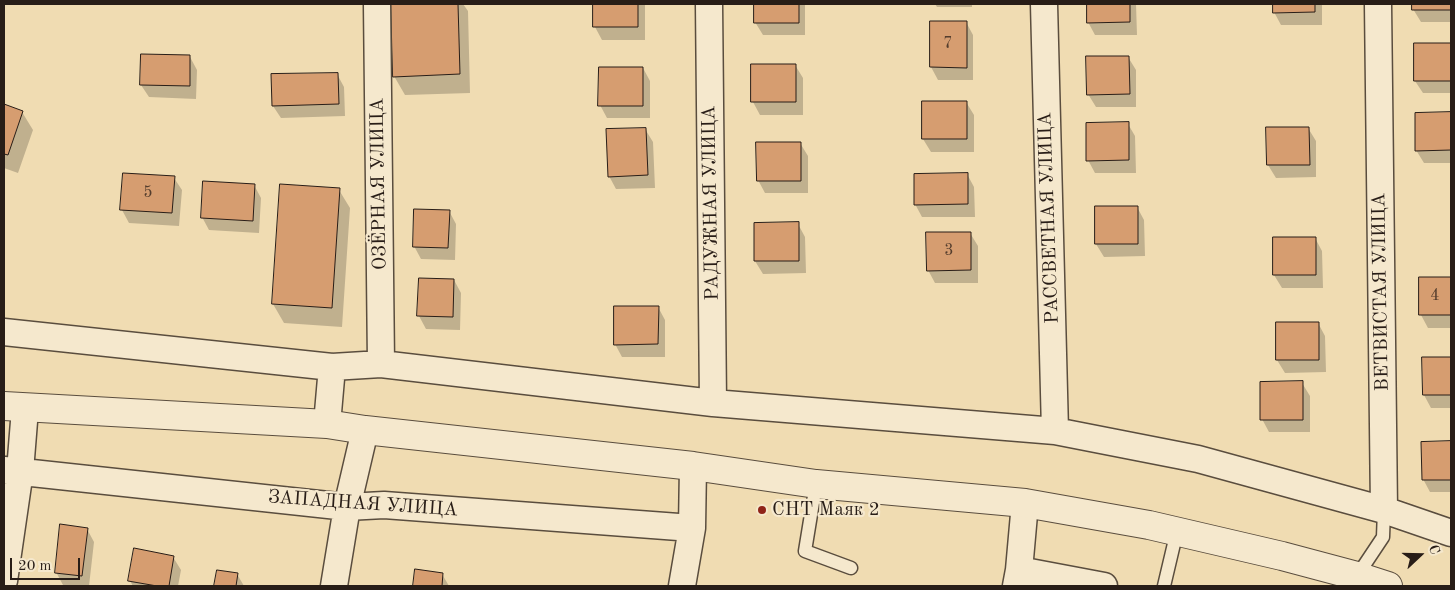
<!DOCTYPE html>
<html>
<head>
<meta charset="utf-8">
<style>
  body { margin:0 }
  #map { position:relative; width:1455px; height:590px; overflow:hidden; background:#f0dcb2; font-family:"Old Standard TT",serif }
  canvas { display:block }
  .frame { position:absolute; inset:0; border:5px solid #281d17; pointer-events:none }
  .north { position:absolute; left:1395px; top:530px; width:50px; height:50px; -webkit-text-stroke:4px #f5e8cd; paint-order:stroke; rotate:69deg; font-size:14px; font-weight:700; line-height:20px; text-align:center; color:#281d17 }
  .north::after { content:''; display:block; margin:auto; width:18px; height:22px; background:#281d17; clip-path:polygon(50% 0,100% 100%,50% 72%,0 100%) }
  .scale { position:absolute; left:10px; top:558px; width:70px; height:22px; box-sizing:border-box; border:2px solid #281d17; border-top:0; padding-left:6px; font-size:15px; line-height:18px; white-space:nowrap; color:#281d17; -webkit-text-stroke:4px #f5e8cd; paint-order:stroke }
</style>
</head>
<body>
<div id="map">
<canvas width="1455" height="590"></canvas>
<div class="frame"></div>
<div class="north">С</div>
<div class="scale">20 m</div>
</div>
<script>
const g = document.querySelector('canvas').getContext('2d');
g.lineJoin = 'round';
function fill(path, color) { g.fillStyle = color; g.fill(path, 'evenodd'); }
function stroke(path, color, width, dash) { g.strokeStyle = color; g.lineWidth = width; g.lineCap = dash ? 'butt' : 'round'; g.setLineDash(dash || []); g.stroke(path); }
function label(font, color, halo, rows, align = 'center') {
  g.font = font + ' "Old Standard TT",serif'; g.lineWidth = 4.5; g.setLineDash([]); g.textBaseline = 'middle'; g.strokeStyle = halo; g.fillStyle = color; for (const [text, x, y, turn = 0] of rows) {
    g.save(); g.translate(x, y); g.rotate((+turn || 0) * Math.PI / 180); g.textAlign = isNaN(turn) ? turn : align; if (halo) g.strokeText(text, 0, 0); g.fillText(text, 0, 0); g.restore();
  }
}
fill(new Path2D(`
  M392,4h71l5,7 2,82 -65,2 -11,-19z
  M595,4h50v36h-43l-7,-13z
  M755,4h50v31h-42l-8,-13z
  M935,4h37v3h-35z
  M1088,4h48l1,31h-42l-7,-13z
  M1274,4h48v21h-41l-7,-13z
  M1413,4h38v18h-30l-8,-13z
  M966,22l7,13v45h-35l-7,-13v-44z
  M1415,44h36v49h-28l-8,-12z
  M190,57l7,13 -1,29 -47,-2 -8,-12z
  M1128,57l8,13v37h-40l-8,-13z
  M795,65l8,13v37h-43l-7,-13z
  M643,68l7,13v37h-43l-7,-13z
  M337,74l7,13 1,29 -64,2 -8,-12z
  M923,102h43l8,13v37h-43l-8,-13z
  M4,105l18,7 11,18 -15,43 -14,-5z
  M1416,114h35v49h-27l-8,-13z
  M1128,124l7,12 1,37h-41l-7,-13z
  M1308,128l8,13v36l-40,1 -8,-13z
  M645,129l8,13 2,46 -39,1 -7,-13z
  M800,143l8,13v37h-43l-7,-13z
  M967,174l7,13 1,30h-53l-7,-13z
  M174,178l8,12 -3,36 -50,-3 -7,-13z
  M254,185l7,13 -2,35 -50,-3 -7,-13z
  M339,190l11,18 -8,119 -58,-4 -11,-19z
  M1137,207l7,13 1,36 -41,1 -8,-13z
  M449,211l7,13 -1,36 -34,-1 -7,-13z
  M798,224l7,13 1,36 -43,1 -8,-13z
  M970,233l8,13v37h-43l-7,-13z
  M1315,238l7,13 1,37h-41l-8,-13v-36z
  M1421,278h30v50h-23l-7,-13z
  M454,280l7,13 -1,37 -34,-1 -7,-13z
  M658,307l7,13v37h-43l-7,-13z
  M1318,323l7,13 1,36 -41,1 -8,-13z
  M1423,358h28v50h-20l-7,-13z
  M1302,383l8,13v36h-41l-7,-13z
  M1423,443h28v49h-21l-7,-13z
  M87,529l7,13 -5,44 -26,-1 -7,-13z
  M173,557l8,13 -3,16h-45l-3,-5z
  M218,571l19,3 7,12h-29z
  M416,571l26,3 7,12h-35z`), '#0003');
const building = new Path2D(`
  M391,4h67l2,70 -67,3z
  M593,4h45v23h-45z
  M754,4h45v19h-45z
  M1087,4h43v18l-43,1z
  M1273,4h42v8l-42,1z
  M1412,4h39v6h-39z
  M930,21h37v47l-37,-1z
  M1414,43h37v38h-37z
  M141,54l49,1v31l-50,-1z
  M1086,56h43l1,38 -43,1z
  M751,64h45v38h-45z
  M599,67h44v39h-45z
  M338,73l1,31 -67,2 -1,-32z
  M922,101h45v38h-45z
  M4,104l19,7 -15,44 -4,-1z
  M1451,112v38l-36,1v-38z
  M1129,122v38l-43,1v-38z
  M1266,127h43l1,38h-43z
  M646,128l2,47 -40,2 -2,-48z
  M756,142h45v39h-44z
  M123,173l52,3 -3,37 -52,-3z
  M968,173v31l-54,1v-31z
  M203,181l52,3 -2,37 -52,-3z
  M280,184l60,4 -8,120 -60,-4z
  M1095,206h43v38h-43z
  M414,209l36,1 -2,38 -35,-1z
  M799,222v39h-45v-38z
  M926,232h45v38l-44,1z
  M1273,237h43v38h-43z
  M1419,277h32v38h-32z
  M419,278l35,1 -1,38 -36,-1z
  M614,306h45l-1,38 -44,1z
  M1276,322h43v38h-43z
  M1422,357h29v38h-28z
  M1303,381v39h-43v-38z
  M1451,441v39h-29l-1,-38z
  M60,524l28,4 -6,48 -27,-3z
  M134,548l40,8 -5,30h-12l-29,-5z
  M415,569l28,4 -1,13h-29z
  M217,570l21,3 -2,13h-22z`);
fill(building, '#d69d70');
stroke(building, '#281d17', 1);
const service = new Path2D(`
  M816,484l-11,67 46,17
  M1357,576l26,-39 1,-27
  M1164,586l13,-55`);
const minor = new Path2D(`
  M377,4l4,360
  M709,4l4,399
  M1044,4l11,427
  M1378,4l6,506 67,23
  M4,332l328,35 49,-3 332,39 342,28 143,28 186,51
  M327,424l5,-57
  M4,470l343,37 37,-2 308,23
  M1019,570l85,16
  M4,581l16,-110 5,-62
  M334,586l13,-79 18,-77
  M682,586l10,-58 1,-62
  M1016,586l3,-16 6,-67`);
const tertiary = new Path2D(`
  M4,406l323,18 38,6 328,36 123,18 209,19 124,22 133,31 75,20 31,10`);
stroke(service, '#5a4d3e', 15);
stroke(minor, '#5a4d3e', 29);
stroke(tertiary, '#5a4d3e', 30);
stroke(service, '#f5e8cd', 12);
stroke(minor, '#f5e8cd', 26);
stroke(tertiary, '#f5e8cd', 28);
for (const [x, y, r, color] of [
  [762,510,5,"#8f2418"]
]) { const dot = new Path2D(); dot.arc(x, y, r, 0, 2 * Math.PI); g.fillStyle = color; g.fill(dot); stroke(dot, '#f5e8cd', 2); }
label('16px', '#543d2d', null, [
  ["7",948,44],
  ["5",148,193],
  ["3",949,251],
  ["4",1435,296]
]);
label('19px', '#281d17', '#f5e8cd', [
  ["ОЗЁРНАЯ УЛИЦА",379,184,-91],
  ["РАДУЖНАЯ УЛИЦА",711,203,-91],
  ["РАССВЕТНАЯ УЛИЦА",1049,218,-92],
  ["ВЕТВИСТАЯ УЛИЦА",1381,292,-91],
  ["ЗАПАДНАЯ УЛИЦА",363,504,4]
]);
label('19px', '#281d17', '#f5e8cd', [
  ["СНТ Маяк 2",772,510]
], 'left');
</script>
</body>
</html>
